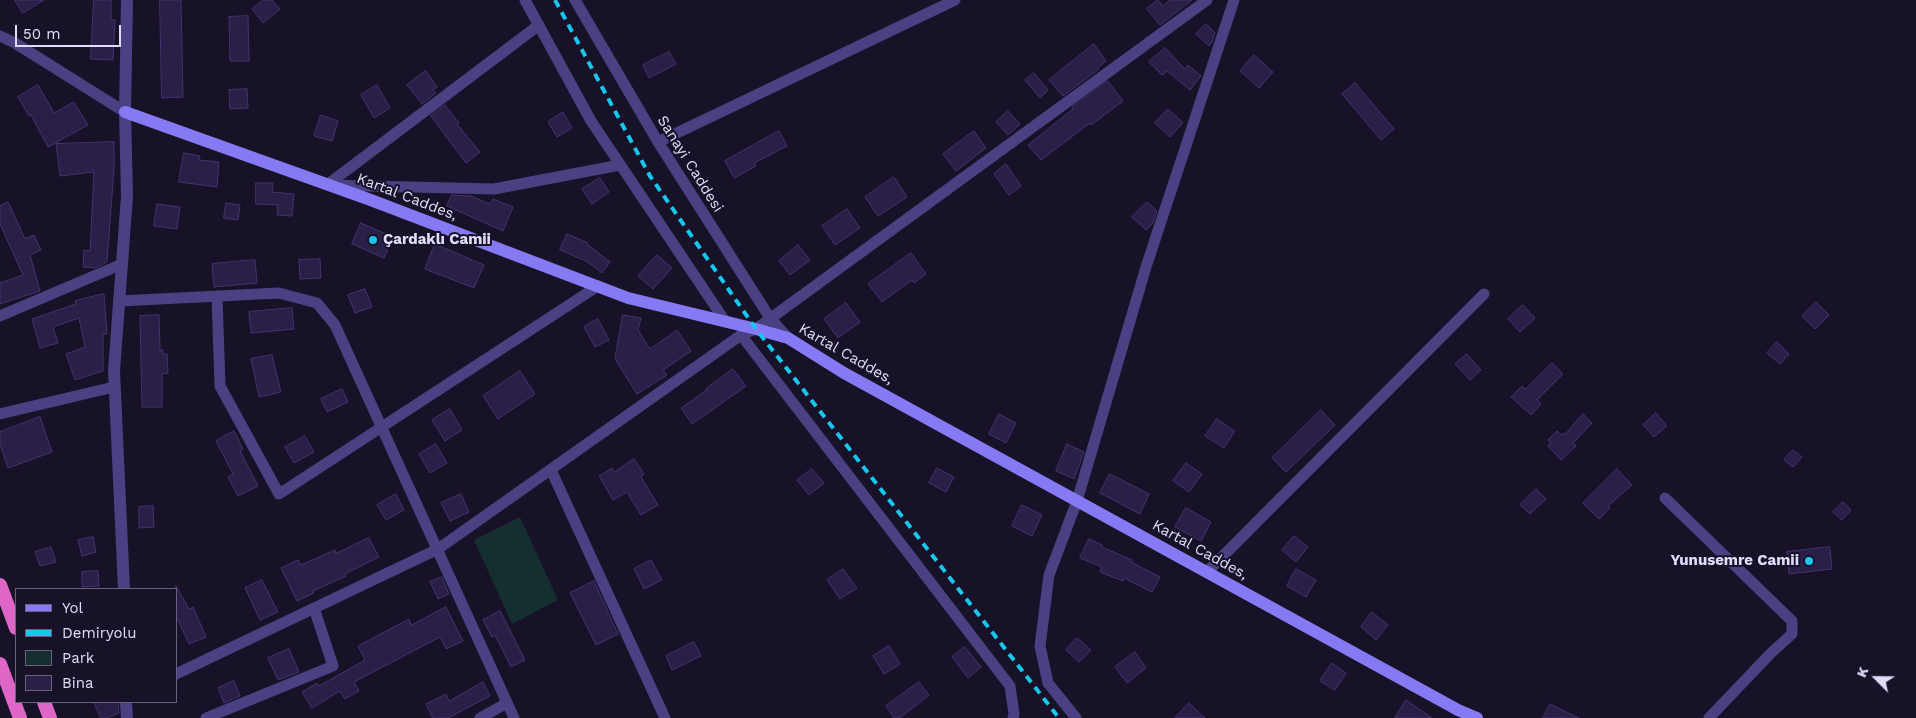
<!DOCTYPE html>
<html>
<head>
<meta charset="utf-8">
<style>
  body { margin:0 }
  #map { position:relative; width:1916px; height:718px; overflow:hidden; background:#171227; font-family:"Work Sans",sans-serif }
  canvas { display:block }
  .legend { position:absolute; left:15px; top:588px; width:162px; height:115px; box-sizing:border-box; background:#171227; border:1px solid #68627c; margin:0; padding:6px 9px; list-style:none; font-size:15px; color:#e1dbfc }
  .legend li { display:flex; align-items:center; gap:10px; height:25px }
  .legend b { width:25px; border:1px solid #68627c }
  .north { position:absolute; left:1851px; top:653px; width:50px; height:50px; -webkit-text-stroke:4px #171227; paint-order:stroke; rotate:293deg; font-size:14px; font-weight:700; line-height:20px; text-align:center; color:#e1dbfc }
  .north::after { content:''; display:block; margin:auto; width:18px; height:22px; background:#e1dbfc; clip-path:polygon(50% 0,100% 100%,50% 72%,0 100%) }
  .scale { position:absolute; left:15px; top:25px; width:106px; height:22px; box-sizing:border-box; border:2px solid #e1dbfc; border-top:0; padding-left:6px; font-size:15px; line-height:18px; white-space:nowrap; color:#e1dbfc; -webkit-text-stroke:4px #171227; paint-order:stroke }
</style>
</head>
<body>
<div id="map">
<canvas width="1916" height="718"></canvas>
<ul class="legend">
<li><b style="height:6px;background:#8679f4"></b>Yol</li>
<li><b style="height:6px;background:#16c6ec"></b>Demiryolu</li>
<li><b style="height:14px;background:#152f30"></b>Park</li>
<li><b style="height:14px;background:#2a1f46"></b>Bina</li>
</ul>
<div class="north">K</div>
<div class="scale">50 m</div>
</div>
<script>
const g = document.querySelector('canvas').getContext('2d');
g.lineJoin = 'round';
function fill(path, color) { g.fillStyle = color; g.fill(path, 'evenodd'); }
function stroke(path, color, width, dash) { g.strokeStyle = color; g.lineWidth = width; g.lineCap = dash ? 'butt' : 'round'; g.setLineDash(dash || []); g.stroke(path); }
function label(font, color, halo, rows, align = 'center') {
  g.font = font + ' "Work Sans",sans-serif'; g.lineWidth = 4; g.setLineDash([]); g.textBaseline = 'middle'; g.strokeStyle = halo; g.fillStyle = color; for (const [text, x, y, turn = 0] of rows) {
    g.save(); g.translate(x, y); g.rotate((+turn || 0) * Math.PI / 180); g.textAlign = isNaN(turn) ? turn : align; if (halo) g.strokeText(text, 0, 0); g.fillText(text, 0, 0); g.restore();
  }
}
fill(new Path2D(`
  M520,517l38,83 -46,24 -38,-84z`), '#152f30');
const building = new Path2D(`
  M15,0h29l-21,13z
  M94,0h17v20h4l-2,40 -22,-1z
  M160,0h21l2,97 -21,1z
  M263,0h9l8,9 -17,14 -11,-14z
  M1158,0l5,6 7,-6h22l-32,25 -13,-16z
  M248,16l1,45h-19l-1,-44z
  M1206,24l9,9 -3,9 -3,4 -13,-12z
  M1094,44l12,17 -8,7 1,1 -36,27 -14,-16z
  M1165,48l20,21 3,-4 13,11 -11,14 -23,-19 -5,4 -13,-13z
  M669,52l7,12 -27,14 -6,-13z
  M1254,55l19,17 -14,16 -19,-17z
  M426,71l11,16 -4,3 3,3 -14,11 -15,-19z
  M1034,73l14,17 -8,8 -15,-18z
  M1108,81l15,20 -32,24 -1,-2 -49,37 -13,-15 45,-36 -1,-2z
  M1355,83l39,46 -13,11 -39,-46z
  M38,85l16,28 20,-11 14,23 -40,22 -17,-32 -2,1 -11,-19z
  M377,85l13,23 -16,10 -13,-23z
  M247,89l1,19 -18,1 -1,-19z
  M445,105l14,18 -2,1 23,28 -14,11 -35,-47z
  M1168,109l15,14 -13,14 -15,-14z
  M1008,111l12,13 -12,11 -12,-13z
  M563,112l9,16 -15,9 -9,-15z
  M321,115l17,6 -6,20 -18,-5z
  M779,131l8,15 -33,17 2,3 -22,12 -9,-17z
  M974,131l12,17 -30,23 -13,-17z
  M114,142v27l-7,93 -12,6 -12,-1 1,-17 6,1 4,-79 -34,4 -4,-32z
  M184,153l16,3 -1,4 20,2 -2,25 -38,-5z
  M1006,164l15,22 -12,9 -15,-21z
  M894,177l13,20 -29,19 -13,-19z
  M600,178l9,14 -17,12 -10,-15z
  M256,183h17l-1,9 22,2 -2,22 -15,-1 1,-10 -22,-1z
  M452,195l19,1 19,8 3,-5 20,8 -10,24 -56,-25z
  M8,202l17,37 9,-4 7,15 -11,5 10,36 -40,13v-21l23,-8 -23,-51v-18z
  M1147,202l10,9 -4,12 -7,7 -14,-13z
  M226,203l14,2 -2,15 -14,-2z
  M157,204l23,3 -3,22 -23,-3z
  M847,209l13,19 -25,17 -13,-19z
  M361,223l32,14 -9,21 -32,-14z
  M567,234l21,9 -1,1 23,18 -8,11 -16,-12 -26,-11z
  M435,244l49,21 -10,23 -49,-19z
  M798,245l12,15 -20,15 -11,-14z
  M911,253l15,21 -12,9 -2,-3 -30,22 -14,-18z
  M657,255l15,13 -19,21 -15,-13z
  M320,259l1,19 -21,1 -1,-19z
  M255,260l2,23 -43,4 -2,-23z
  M365,289l7,18 -17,6 -7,-18z
  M104,294l3,40h-4v37l-28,9 -9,-26 19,-7 -6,-29 -26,9 5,16 -18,5 -8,-29 44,-15 -1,-3z
  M1816,302l13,13 -14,14 -13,-13z
  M846,303l14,19 -22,16 -14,-19z
  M1523,305l12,13 -15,14 -12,-13z
  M292,308l2,21 -43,4 -2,-21z
  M159,315l1,35h3v4h4l1,19 -6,1v33h-20l-2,-91z
  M623,315l18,3 -3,12 12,19 27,-19 14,21 -28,19 4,5 -30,19 -22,-35z
  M598,319l11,21 -14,7 -11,-20z
  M1777,342l12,12 -9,10 -13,-11z
  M1467,354l14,16 -11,10 -15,-16z
  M272,355l9,37 -22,5 -8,-38z
  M1552,363l11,11 -26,26 4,4 -10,11 -20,-18 11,-11 3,3z
  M733,369l13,17 -54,38 -11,-16 26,-18 -1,-1z
  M520,371l15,23 -37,25 -15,-23z
  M342,389l6,13 -21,10 -6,-13z
  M450,409l12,21 -17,11 -13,-21z
  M1321,410l14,15 -49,47 -14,-14z
  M1656,413l11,13 -13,11 -11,-12z
  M999,414l17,9 -10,20 -17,-9z
  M1583,414l9,9 -19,20 3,3 -15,14 -13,-14 3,-3 -3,-3 9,-9 4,4 3,-2 1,1z
  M40,417l12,35 -44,16 -8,-24v-12z
  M1217,419l18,12 -11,17 -19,-12z
  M234,431l9,18 -3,2 18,35 -20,10 -10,-19 5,-3 -17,-33z
  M305,436l9,16 -20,11 -9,-16z
  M436,444l11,19 -17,10 -11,-19z
  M1067,444l17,8 -10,27 -18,-8z
  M1793,450l9,7 -9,10 -9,-7z
  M634,459l10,15 -3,3 17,28 -17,10 -14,-23 -14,8 -14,-24 13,-8 2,4z
  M1186,463l16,11 -13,18 -16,-11z
  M937,468l17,9 -8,15 -17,-9z
  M812,469l12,14 -15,12 -12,-15z
  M1617,469l15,16 -24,21 2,2 -11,11 -16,-16z
  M1110,474l39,20 -9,20 -40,-21z
  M1536,489l10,10 -16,15 -10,-9z
  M396,494l8,16 -18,10 -9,-15z
  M461,494l8,18 -19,9 -9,-18z
  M1843,502l8,8 -9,10 -9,-8z
  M1022,505l20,10 -10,21 -20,-10z
  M153,506l1,21 -15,1v-21z
  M1186,508l25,14 -10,19 -26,-14z
  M1294,536l14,11 -12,15 -14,-12z
  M93,537l3,15 -14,4 -4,-16z
  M369,538l10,19 -34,17 1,2 -33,15 1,2 -17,8 -16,-33 17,-8 3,5 34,-15 1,3z
  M1089,539l13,6v2l30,13 -1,2 29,15 -8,15 -28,-14 -1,3 -23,-9 2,-5 -22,-9z
  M51,547l5,15 -16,4 -5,-14z
  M1830,547l2,22 -43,5 -2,-22z
  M651,560l11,20 -18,9 -10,-20z
  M843,569l14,19 -17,11 -13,-19z
  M1296,569l20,11 -10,17 -19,-11z
  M98,571l1,15 -17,1v-15z
  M442,577l7,17 -11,5 -8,-17z
  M262,580l16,32 -18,8 -15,-32z
  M594,581l24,53 -22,11 -26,-52z
  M176,586l13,23 4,-2 13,30 -17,7 -13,-28z
  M446,607l17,34 -17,8 -6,-12 -86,45 5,9 -14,8 -5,-8 -28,17 -10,-16 15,-9 2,3 46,-26 -7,-14 51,-27 2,6z
  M500,611l25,49 -14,7 -16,-32 -3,2 -9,-17z
  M1372,612l16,13 -12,15 -15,-13z
  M1077,638l14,12 -12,12 -13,-12z
  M694,642l7,14 -29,14 -6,-14z
  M889,646l11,18 -16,10 -11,-18z
  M965,647l16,20 -13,11 -16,-21z
  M289,649l10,23 -21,8 -10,-22z
  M1135,652l11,16 -19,15 -12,-16z
  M1332,663l14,10 -11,17 -15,-9z
  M234,681l6,15 -16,7 -6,-15z
  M483,682l7,14 -42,22h-15l-7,-14 20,-10 3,7z
  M919,682l10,13 -29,23h-6l-8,-12z
  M1406,700l26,18h-37z
  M94,702h24l1,11 -12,5h-6z
  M1189,703l16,15h-30z
  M1550,704l29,14h-36z`);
fill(building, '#2a1f46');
stroke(building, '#443370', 1);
stroke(new Path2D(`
  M525,0l66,121 134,200
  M575,0l83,142 112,176 18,20
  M539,25l-212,160 167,4 126,-24
  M0,36l15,7 110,69
  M658,142l297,-142
  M217,296l3,90 59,108 319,-208
  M119,301l160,-8 38,10 18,22 179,393
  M0,316l122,-52
  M741,335l269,351 4,28 -1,4
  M0,414l114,-27
  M551,470l114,248
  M1665,498l127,123v13l-21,19 -62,65
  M1207,572l277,-278
  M176,674l262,-125 303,-214 15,-6 451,-329
  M206,718l127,-52 -19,-58
  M480,718l27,-15
  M1076,718l-28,-35 -8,-37 9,-71 28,-74 69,-234 88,-267`), '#494182', 11);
stroke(new Path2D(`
  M124,589l-10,-218 13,-175 -2,-84 2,-112
  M126,702l1,16`), '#494182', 12);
stroke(new Path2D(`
  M125,112l243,87 260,99 128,31 32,9 56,35 614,337 19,8`), '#8679f4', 12);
stroke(new Path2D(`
  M0,585l16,43
  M0,664l20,54
  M44,702l6,16`), '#de66c6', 14);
stroke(new Path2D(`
  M555,0l95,176 106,153 303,389`), '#16c6ec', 4, [8, 6]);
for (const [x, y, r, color] of [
  [373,240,5,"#16c6ec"],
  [1809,561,5,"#16c6ec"]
]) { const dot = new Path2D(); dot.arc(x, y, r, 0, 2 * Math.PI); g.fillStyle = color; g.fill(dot); stroke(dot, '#171227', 2); }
label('15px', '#e1dbfc', '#171227', [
  ["Sanayi Caddesi",690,164,58],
  ["Kartal Caddes,",407,197,21],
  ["Kartal Caddes,",846,354,30],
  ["Kartal Caddes,",1200,550,29]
]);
label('bold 15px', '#e1dbfc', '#171227', [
  ["Çardaklı Camii",383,240],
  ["Yunusemre Camii",1799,561,"right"]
], 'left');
</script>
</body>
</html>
